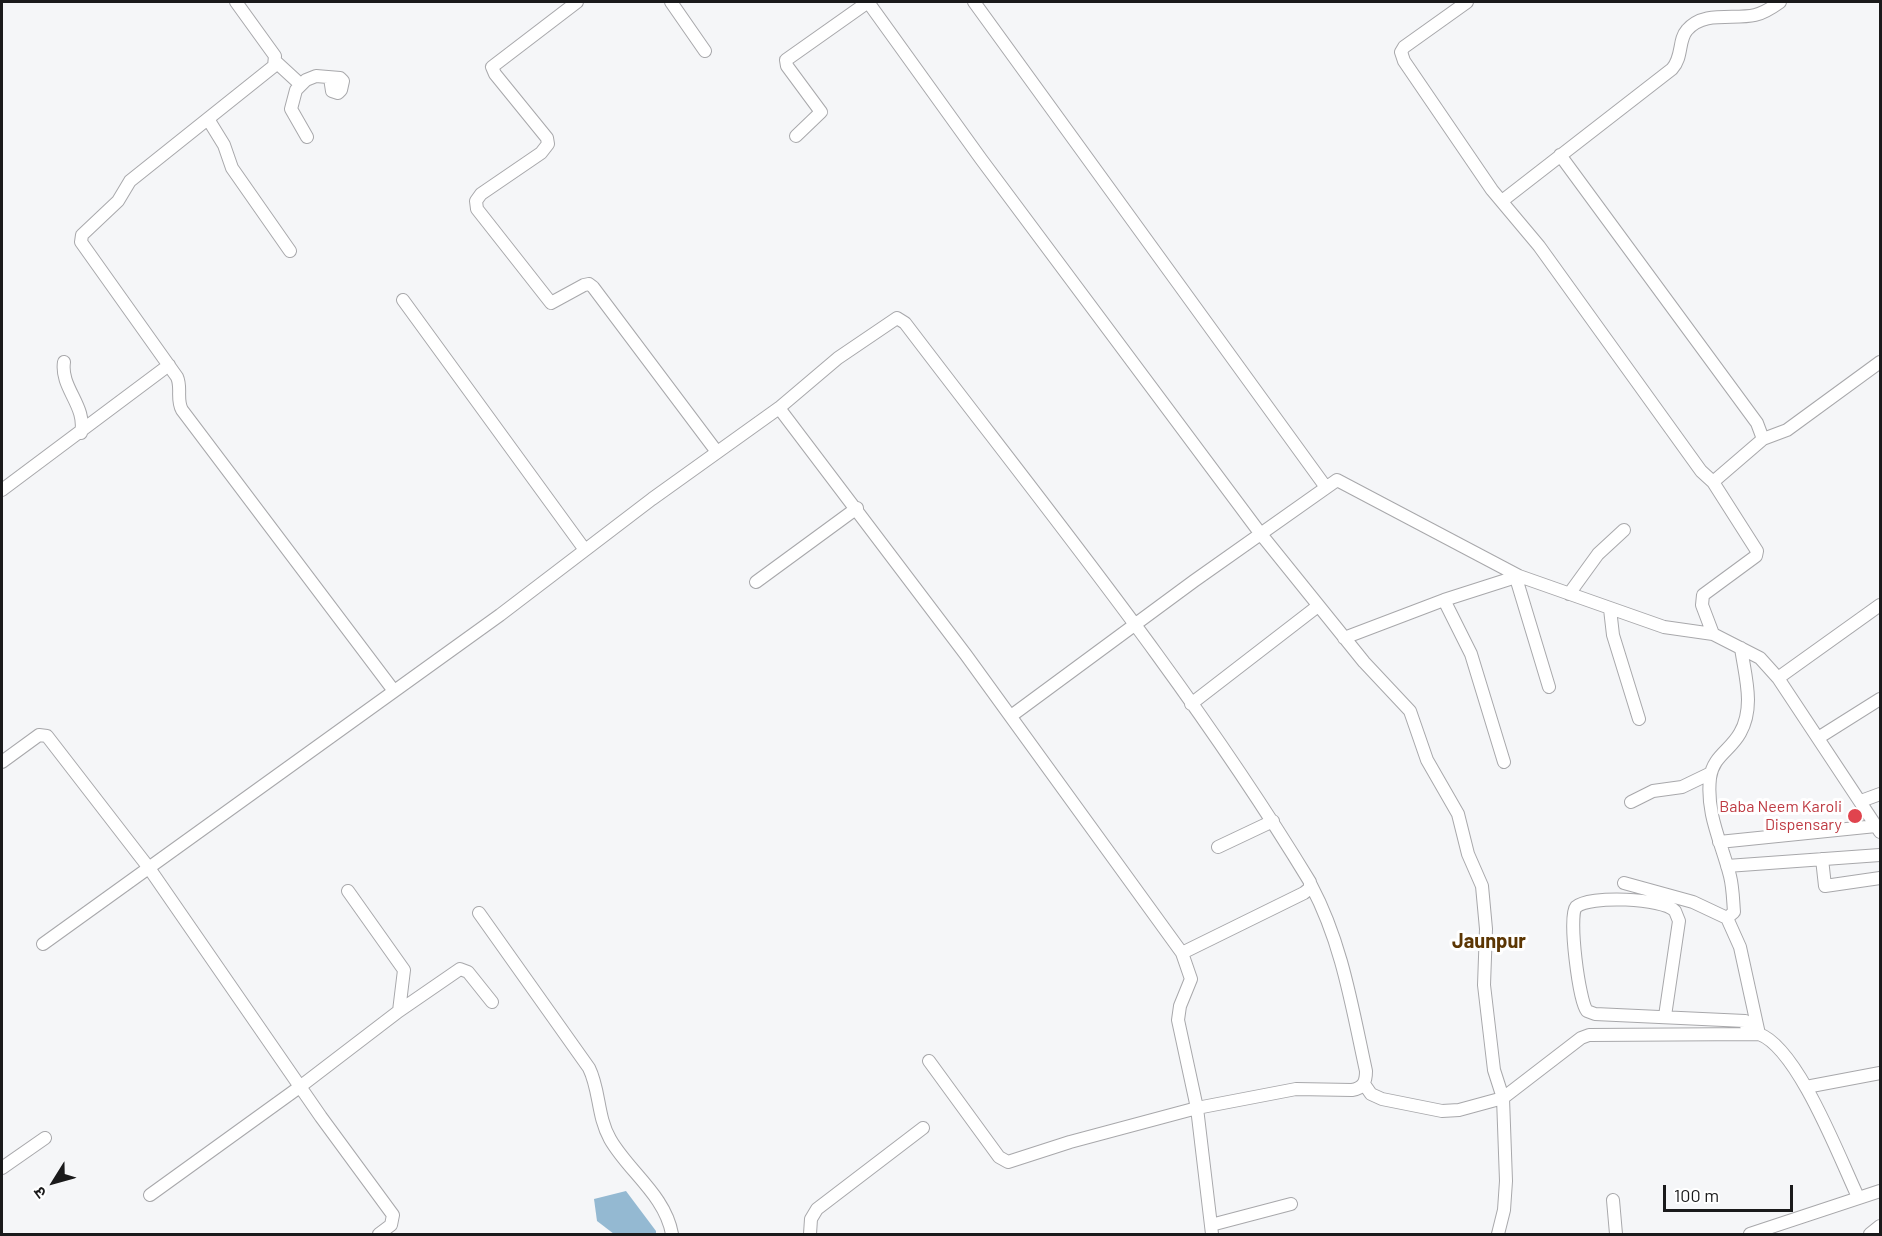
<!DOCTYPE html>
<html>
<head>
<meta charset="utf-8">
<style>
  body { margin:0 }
  #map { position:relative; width:1882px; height:1236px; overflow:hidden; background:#f5f6f8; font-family:Barlow,"Noto Sans Devanagari",sans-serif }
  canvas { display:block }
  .frame { position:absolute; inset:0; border:3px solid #1a1a1b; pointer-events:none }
  .north { position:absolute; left:24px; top:1152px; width:60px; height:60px; -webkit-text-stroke:4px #fff; paint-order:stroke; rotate:233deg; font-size:16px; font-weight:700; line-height:24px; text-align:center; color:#1a1a1b }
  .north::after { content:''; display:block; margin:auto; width:21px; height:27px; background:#1a1a1b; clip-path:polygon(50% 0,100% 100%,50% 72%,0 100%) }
  .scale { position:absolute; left:1663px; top:1185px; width:130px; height:27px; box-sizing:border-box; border:3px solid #1a1a1b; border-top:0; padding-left:8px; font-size:18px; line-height:21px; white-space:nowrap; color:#1a1a1b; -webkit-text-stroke:4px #fff; paint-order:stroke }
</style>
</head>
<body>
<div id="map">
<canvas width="1882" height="1236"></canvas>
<div class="frame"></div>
<div class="north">उ</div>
<div class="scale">100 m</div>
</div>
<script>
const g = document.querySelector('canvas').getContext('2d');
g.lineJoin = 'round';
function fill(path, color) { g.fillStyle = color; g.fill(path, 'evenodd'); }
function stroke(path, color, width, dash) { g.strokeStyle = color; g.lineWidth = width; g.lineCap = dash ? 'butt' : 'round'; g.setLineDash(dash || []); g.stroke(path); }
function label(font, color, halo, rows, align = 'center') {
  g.font = font + ' Barlow,sans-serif'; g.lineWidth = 6; g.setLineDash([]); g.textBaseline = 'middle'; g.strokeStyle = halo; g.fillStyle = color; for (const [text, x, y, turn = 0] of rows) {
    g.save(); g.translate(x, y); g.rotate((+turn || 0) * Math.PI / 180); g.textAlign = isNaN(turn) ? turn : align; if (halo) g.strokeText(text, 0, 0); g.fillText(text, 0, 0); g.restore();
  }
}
fill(new Path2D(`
  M626,1191l30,40v3h-42l-17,-13 -3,-22z`), '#94b9d2');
const minor = new Path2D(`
  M236,2l39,54 -1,10 -144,115 -12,20 -36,34 -1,7 96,135c5,11 -1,22 5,33l212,281
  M577,2l-85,65 3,7 52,64 1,6 -7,9 -60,41 -5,7 1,8 74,94 33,-18 5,-1 4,3 124,165
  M671,2l34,49
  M868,2l113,157 279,374 104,129 46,49 17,49 31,54 10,40 14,32 4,43 -2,56 10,85 9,28 3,83 -2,29 -6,24
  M974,2l351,484
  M1467,2l-63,45 -3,5 3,9 88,129 47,56 162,225 12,11
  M275,61l25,23
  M208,119l16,26 8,23 58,83
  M796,136l25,-24 -34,-46 -1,-6 82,-58
  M307,137l-16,-28 5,-19 10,-10 10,-4 24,2 3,3 -2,9 -3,3 -6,-2 -2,-13
  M1560,155l197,268 6,16
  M1502,201l170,-132c11,-12 6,-29 15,-39 17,-20 47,-10 68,-15 9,-2 18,-8 25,-13
  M403,300l182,250
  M64,362c-4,26 23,44 17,71
  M779,408l187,247 216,298 9,26 -11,27 -2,14 19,88 15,126
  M2,490l167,-125
  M1516,578l33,109
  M756,582l101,-74
  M1569,594l29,-40 26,-24
  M1444,600l27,54 33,108
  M1610,609l3,26 26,84
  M1713,634l-11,-29 1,-10 53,-39 1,-5 -44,-69 50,-43 24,-9 93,-68
  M1344,638l100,-38 75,-24
  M1778,678l102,-73
  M1191,704l127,-98
  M1011,716l183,-135 143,-101 182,96 145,51 49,7 47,24 18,20 102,154
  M1818,738l62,-39
  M2,762l37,-27 8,1 102,132 172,249 72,98 -2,10 -12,9
  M1861,801l19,-7
  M1631,802l22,-11 29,-4 29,-14
  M1719,842l157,-16
  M1218,847l55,-26
  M1822,859l3,27 55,-8
  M1727,866l153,-11
  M1624,883l69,19 34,16 13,29 19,87
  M348,891l56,79 -5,41
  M479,913l110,155c11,22 8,48 21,71 18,32 55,56 62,95
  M1727,918l7,-6c-1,-12 -1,-24 -4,-36 -9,-35 -24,-62 -20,-98 3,-22 20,-27 30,-45 15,-26 5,-57 1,-85
  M43,944l457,-329 152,-116 127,-91 59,-50 59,-40 8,5c139,183 286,363 405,559v6l-6,5 -122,60
  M1665,1016l14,-95 -4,-10c-12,-13 -86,-16 -99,-4 -8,9 3,94 11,104l8,3 150,7 3,12
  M929,1061l70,96 9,5 62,-20 127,-34 99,-19 56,1c12,-2 14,-9 14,-19 -14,-64 -24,-128 -55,-186
  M1364,1084l7,10 11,5 60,12 17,-1 44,-12 78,-60 8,-3 170,-1c39,14 81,125 99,163
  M1806,1087l74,-14
  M2,1168l43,-30
  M150,1195l151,-109 98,-75 61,-42 8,3 24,30
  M1613,1200l3,34
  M1211,1225l80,-21
  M810,1234l1,-15 6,-10 106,-81
  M1750,1234l130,-43
  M1870,1234l10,-8`);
stroke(minor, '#a8a8ab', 14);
stroke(minor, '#fff', 12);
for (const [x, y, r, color] of [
  [1855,816,8,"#e0444e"]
]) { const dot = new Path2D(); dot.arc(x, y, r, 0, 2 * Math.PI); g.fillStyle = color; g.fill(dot); stroke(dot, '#fff', 2); }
label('16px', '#be3a42', '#fff', [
  ["Baba Neem Karoli",1842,807],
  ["Dispensary",1842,825]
], 'right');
label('bold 20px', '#5c3603', '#fff', [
  ["Jaunpur",1489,941]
]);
</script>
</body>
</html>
